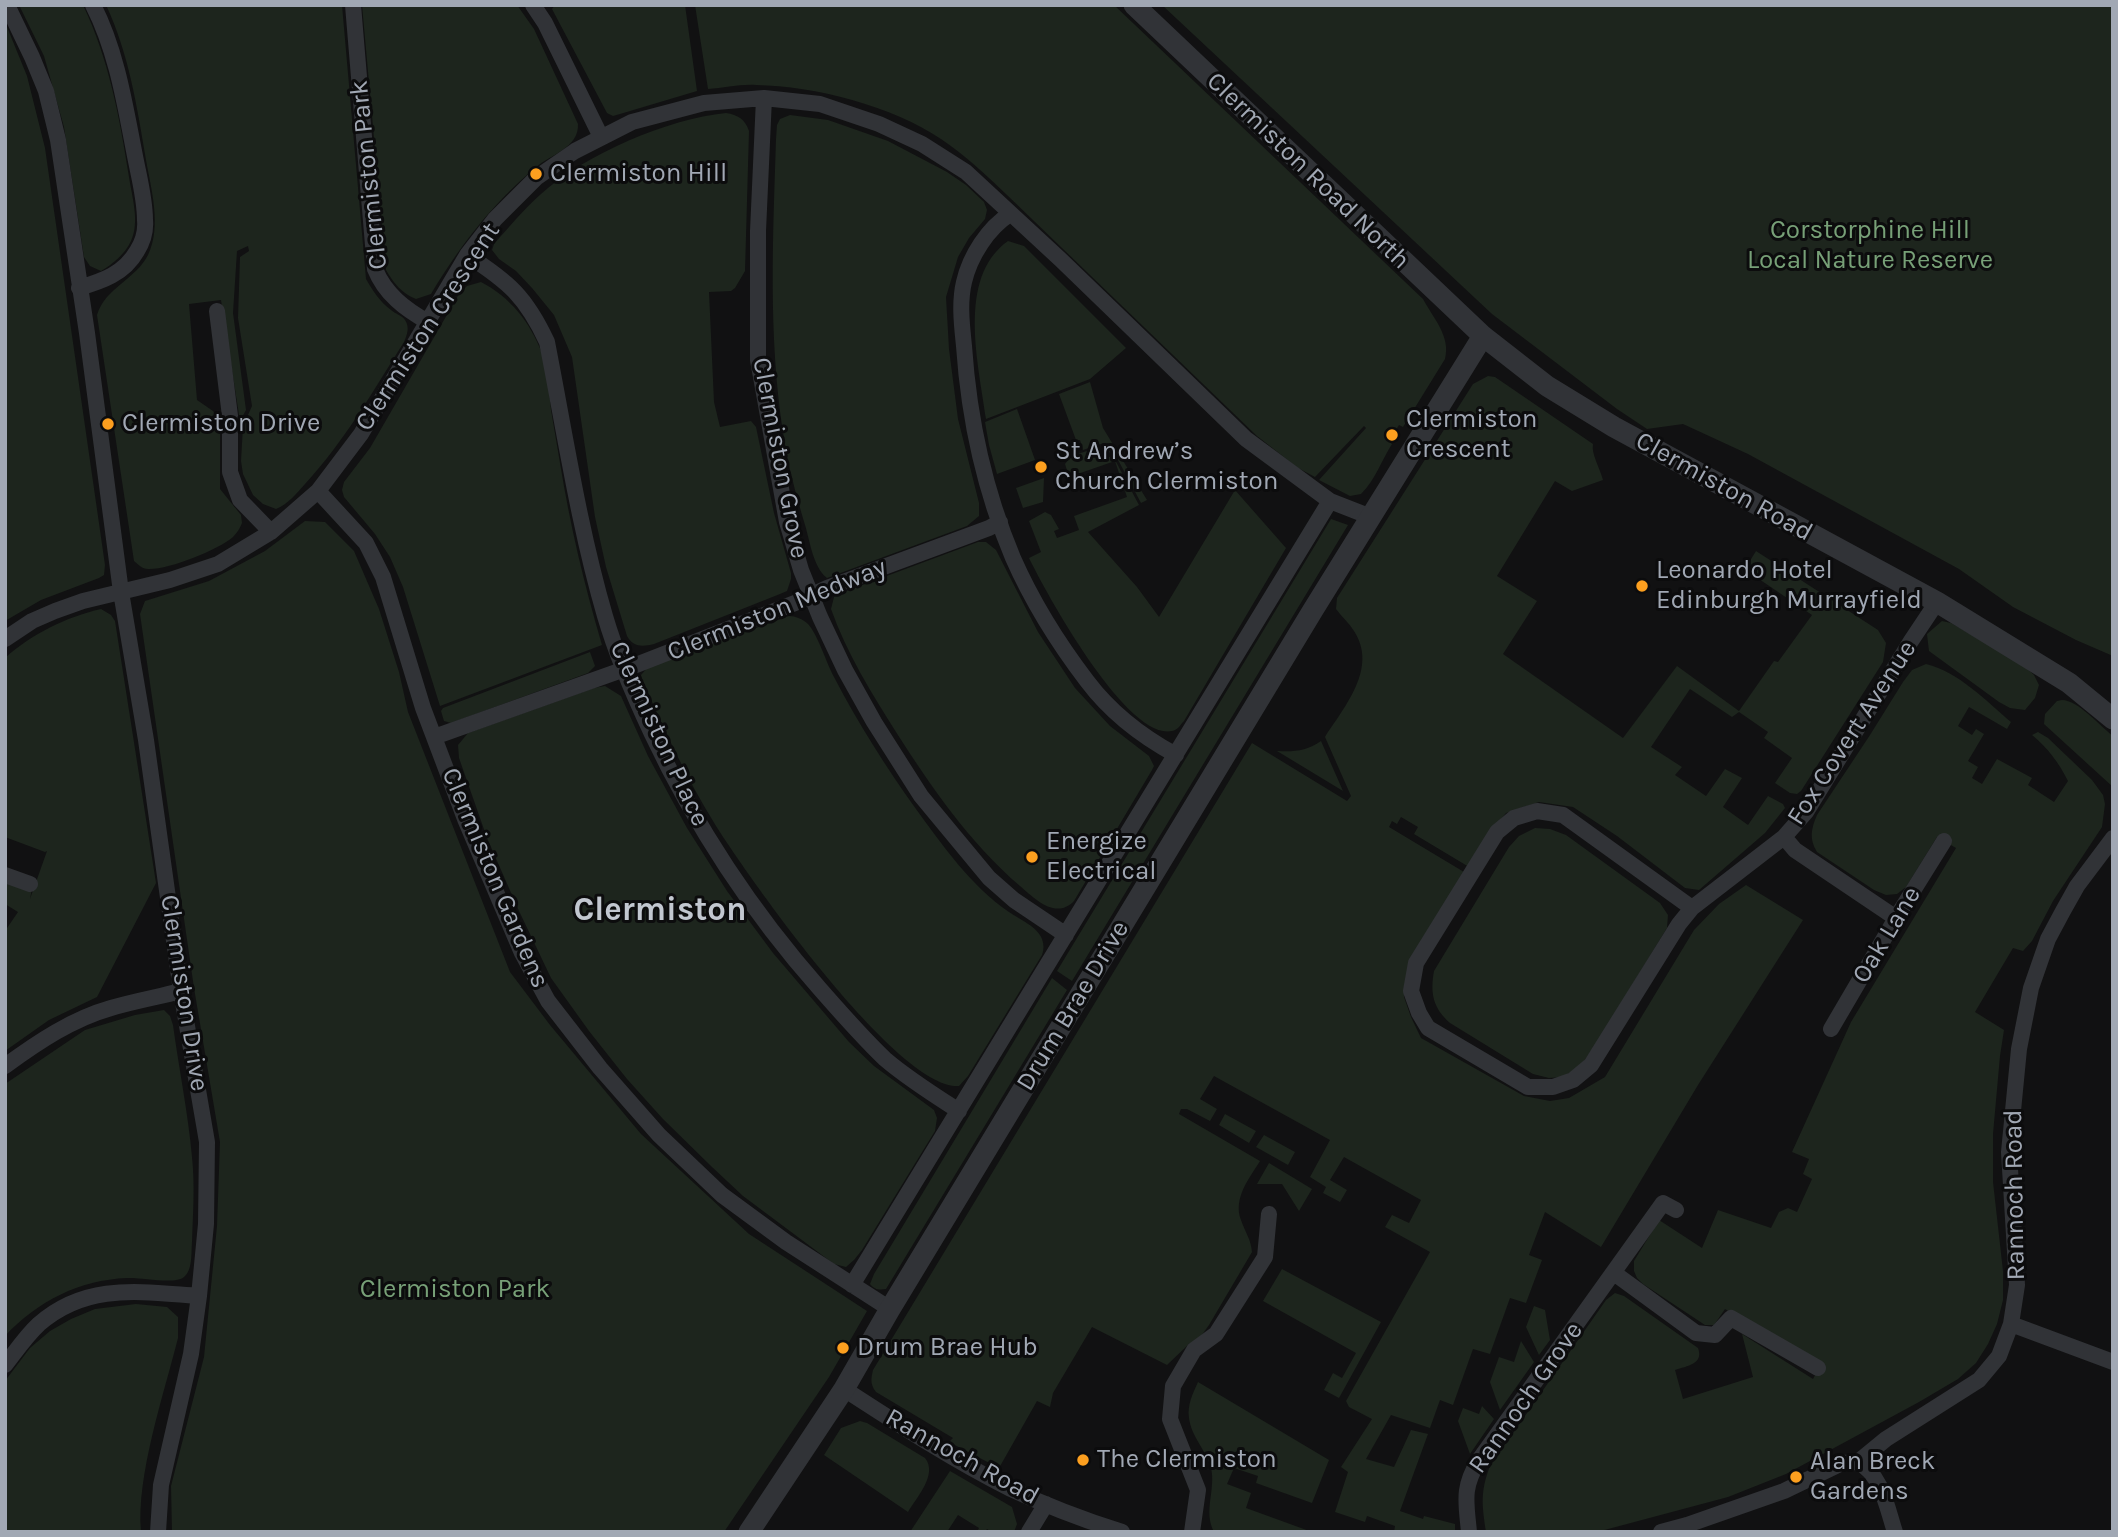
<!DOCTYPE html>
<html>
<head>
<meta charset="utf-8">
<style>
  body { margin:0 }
  #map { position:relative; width:2118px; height:1537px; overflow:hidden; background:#111112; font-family:Karla,sans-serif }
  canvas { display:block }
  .frame { position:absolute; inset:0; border:7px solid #a1a8b4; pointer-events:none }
</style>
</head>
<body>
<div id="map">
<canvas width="2118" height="1537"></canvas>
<div class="frame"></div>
</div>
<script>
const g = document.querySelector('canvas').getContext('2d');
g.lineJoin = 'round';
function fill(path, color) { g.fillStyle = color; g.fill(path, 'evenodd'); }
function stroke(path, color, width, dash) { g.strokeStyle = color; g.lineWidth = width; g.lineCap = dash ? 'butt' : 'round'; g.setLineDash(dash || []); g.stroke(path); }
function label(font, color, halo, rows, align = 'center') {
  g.font = font + ' Karla,sans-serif'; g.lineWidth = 6; g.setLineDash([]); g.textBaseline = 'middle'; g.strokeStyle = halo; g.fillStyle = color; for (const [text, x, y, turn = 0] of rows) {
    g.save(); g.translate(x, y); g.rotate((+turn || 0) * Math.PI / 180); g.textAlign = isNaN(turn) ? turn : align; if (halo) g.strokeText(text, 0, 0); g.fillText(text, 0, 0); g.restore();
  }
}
fill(new Path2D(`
  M19,5h64c26,54 37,114 46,172 3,20 11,45 2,64 -6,13 -18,23 -30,30l-11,-5 -6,-9 -20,-130 -20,-71z
  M106,5h236l24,274c7,12 14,23 25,31 4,4 11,5 14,10 5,7 2,15 -1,22 -31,49 -60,100 -99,142 -9,10 -17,20 -29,25l-13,-5 -10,-9 -10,-21 -2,-13 2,-35 9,-20 -14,-88 2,-61 9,-6 -1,-5 -11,5 -4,62 13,97 -6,11 -19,-121 -32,4 8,96 16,11 7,10v68l21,26 1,8c-2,5 -5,10 -9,14 -15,13 -65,33 -85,32 -6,0 -9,-4 -14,-8l-37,-246c8,-27 39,-36 51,-60 14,-29 3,-66 -2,-95 -9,-53 -17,-106 -40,-155z
  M362,5h155l17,24 44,95c1,24 -27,30 -43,44 -44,37 -75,78 -104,126l-15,5c-14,-5 -23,-17 -30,-29z
  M555,5h130l12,86 -77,23 -7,2 -6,-3 -55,-104z
  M695,5h419l309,294c10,19 28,37 22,60l-42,68 -4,-2 -10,16 3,3c-11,17 -16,35 -31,50l-11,2 -31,-16 47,-52 -2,-2 -49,51 -17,-9 -41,-32 -250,-241c-21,-20 -42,-40 -66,-56 -49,-33 -126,-53 -185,-54 -16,-1 -32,3 -48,4z
  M1162,5h951v651l-37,-16 -63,-33 -54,-38 -211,-115 -65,-30 -36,5 -30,-20 -125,-95z
  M5,22l22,54 18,72 60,417 -1,10 -5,3 -58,22 -36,21z
  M726,113c12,2 19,6 23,18l-4,140 -10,17 -4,3 -22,1 5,110 6,25 31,-6 5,6 18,86 17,60v6l-4,12 -7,3 -126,50c-12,3 -21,3 -27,-8l-21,-69 -11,-50 -23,-160 -18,-42 -22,-27 -16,-17 -17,-12 -7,-9 2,-6c15,-17 30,-35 47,-50 45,-40 126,-75 185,-81z
  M790,115l38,5 60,21 59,31 19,13 18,17 3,8 -2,9 -16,19 -11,19 -12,40 3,52 9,70 21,84v13l-12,10 -140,52c-14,-11 -17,-37 -22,-53 -9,-31 -18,-62 -22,-93 -15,-97 -10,-196 -7,-293l1,-14 3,-6z
  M1008,241l16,5 102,102 -36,31 -104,40c-7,-54 -30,-141 22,-178z
  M481,282c29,15 49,40 61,71 7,18 7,38 9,57 3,18 6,35 9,53 10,62 24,121 42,182l-162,61 -37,-119 -13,-30 -15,-23 -31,-37 -2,-7 2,-8 26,-34 89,-154 8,-8z
  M1488,376l7,1 98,67c-2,10 7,24 10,36l-31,11 -17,-10 -58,95 40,25 -34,53 120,84 54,-72 62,45 35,-50 4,1 34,-47 -59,-40 -5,-11 8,-13 122,79 8,13 -3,19 -82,129 -4,3 -7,-1 -15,-10 17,-25 -28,-20 4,-6 -29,-20 -7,5 -42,-28 -39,58 31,20 -7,8 31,21 19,-27 17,9 -19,29 25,18 20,-29 15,8 2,4 -20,25 -66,57 -14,-2 -68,-52 -44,-29 -34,-5 -33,11 -14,17 -23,37 -55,-33 4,-7 -17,-10 -4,7 -5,-3 -3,6 75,45 -55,89 -5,36 7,20 10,21 103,58 26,5 19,-3 36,-21 89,-147 25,-26 27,-19 57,35 -105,165 -97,162 -56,-35 -16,43 13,5 -16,43 -16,-5 -20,56 -17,-5 -20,56 -13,-5 -10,28 -39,-13 -25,44 28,8 17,-37 17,4 -28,77 23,8 1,-3 31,8v8h-61l1,-6 -28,-10 -2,6 -30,-10 13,-40 -7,-5 31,-48 -23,-12 -3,-6 84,-149 -45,-25 7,-12 17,8 12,-23 -77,-43 -14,23 17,10 -7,12 -17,-9 3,-6 -16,-10 20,-37 -116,-64 -14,23 17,10 -7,12 -23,-12h-6l-2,5 81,47c-11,18 -27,37 -19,59 4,12 10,19 11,32l-43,73 -10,14 -10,5 -22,21 -75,-38 -39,66 -3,14 -13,-6 -38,67 -50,-26 4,-4 -77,-46c-6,-8 -5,-13 -3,-22l379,-627 95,58 4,-5 -26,-59c20,-31 53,-69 29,-106 -5,-8 -12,-14 -18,-22l1,-11 136,-214z
  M1090,382l13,46 44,72 -6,3 -24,-45 -3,-4 -8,-3 -2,-8 -21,7 -3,-10h-4l-17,-46z
  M1017,409l18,51 -38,14 -8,-29 -4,-23z
  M1087,451l27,7 25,47 -51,27 49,55 22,30 76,-127 51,58 -102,173c-4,4 -6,9 -12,10 -45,10 -126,-138 -143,-173l12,-6 -12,-31 16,-9 6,3 8,14 -5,2 3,7 22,-8 -5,-14 53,-19 -12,-36 -46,16 -4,-13 6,-8z
  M1044,478l-1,24 -20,6 -7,-20z
  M1331,519l17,6 -276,456 -15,-10z
  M305,521l20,1 29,29 25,58 20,63 9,40 102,260 40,53 91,109 108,100 118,77 -38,66 -105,155h-552l-1,-46 33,-129 13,-131 3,-84 -26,-154 -54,-374 5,-13 64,-20 56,-30z
  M978,542h8l10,8 42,82 37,56 35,38 39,30 5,10 -2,4 -78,131c-18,19 -39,-2 -54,-15 -51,-44 -88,-98 -124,-154 -24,-38 -50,-80 -65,-123l3,-12 7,-4z
  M101,609l10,6 4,6 41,262 -59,114 -48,23 -44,31v-120l13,-19 -13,-8v-26l27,10 -2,11 17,-48 -2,1 -40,-15v-179c27,-24 61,-41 96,-49z
  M789,616c6,0 14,3 19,8 10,11 18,38 26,53 24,46 52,90 82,132 27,37 55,77 93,103 10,7 29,15 33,27 2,5 2,11 0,16l-74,121 -9,10c-61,4 -210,-208 -243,-260 -29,-47 -52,-96 -74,-147l-1,-4 7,-8z
  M1942,621l9,2 71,41 12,11 5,10 -4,13 -10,12 -15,-2 -11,-6 -70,-51 -2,-17z
  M590,652l5,14 -7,7 -137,50 -7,-2 -3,-10 2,-3z
  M1926,664c33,8 60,37 85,58l-4,7 -38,-22 -11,19 14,9 4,-6 8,5 -16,27 10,6 -6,11 10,6 15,-25 35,19 -4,7 26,17 14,-21c-9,-18 -20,-33 -36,-46l6,-3 10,6 44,42 11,15 2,9 -3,23 -49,74 -21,40 -9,10 -10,-3 -38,64 29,18 -4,26 -7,78v48l10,89v29l-6,24 -9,20 -12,19 -18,16 -39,23 -133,72 -58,23 -131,35h-111c-4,-27 -6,-40 4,-66l116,-166 9,-7 9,3 74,52c6,16 -11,18 -23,22l8,29 70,-22 -11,-43 71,45 8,-15 -96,-55 -11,16h-9l-62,-41 -6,-6 -3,-7v-10l25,-41 43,28 16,-38 53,18 8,-16 9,-4 9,4 15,-33 -9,-5 6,-15 -17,-7 59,-130 105,-174 -19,-11 -31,50 -9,7 -11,1 -12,-5 -57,-38c-8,-13 -6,-23 0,-37l53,-80 33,-53 9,-12z
  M605,686l16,10 27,60 39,72 40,63 46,62 76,89 25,24 60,44 3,8 -2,13 -73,119 -8,10 -8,7 -12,-3 -91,-68 -31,-29 -49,-48 -36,-40 -38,-48 -38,-53 -32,-67 -32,-73 -28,-80 -1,-13 10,-12 126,-45z
  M2062,700c16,0 38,26 51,36v51l-69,-63 1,-10 12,-13z
  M1321,741l22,50 -66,-40c17,1 30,0 44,-10z
  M1535,828l15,1 16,6 94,68 8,12 -1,13 -71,116 -17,24 -17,9 -13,1 -16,-4 -83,-51c-17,-15 -20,-30 -16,-52l75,-124 10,-11z
  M1052,978l15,12 -181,299c-7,1 -11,1 -16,-5l4,-10z
  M164,1010l6,6 3,9c6,44 15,88 19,132 3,28 1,56 0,85 -1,10 1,28 -8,35 -9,8 -44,0 -57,1 -48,2 -89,23 -122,58v-252l80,-54 50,-15z
  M1225,1114l31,17 -7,12 -30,-18z
  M1264,1135l31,17 -7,13 -32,-18z
  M1269,1163l43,26 -13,22 -17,-27h-25z
  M1282,1269l99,53 -42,76 -15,-8 9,-17 9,5 14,-25 -93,-52z
  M136,1304l31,3 11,10v21c-14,56 -42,138 -37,194h-136v-151l25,-33 20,-17 21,-12 24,-10z
  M1534,1306l11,4 5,30 -11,15 -13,-28z
  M1521,1341l13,21 -34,48 -10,-28 9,-25 15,5z
  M1198,1382l131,78 -17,43 -56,-20 2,-7 -24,-8 -7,16 24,9 -5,15 66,24h-98c-11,-21 2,-42 -3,-64 -5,-18 -20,-32 -22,-50 -2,-13 4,-25 9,-36z
  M1482,1406l12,13 -24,35 -12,-33 5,-13 16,6z
  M860,1421l7,2 58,35c13,16 -8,39 -17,54l-84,-57 17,-27z
  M950,1471l62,36 5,17 -3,8h-22l-5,-3 -2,3h-8l2,-4 -21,-13 -11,17h-37z`), '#1d251d');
stroke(new Path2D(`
  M7,5l25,52 14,34 12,49 29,193 34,259 25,148 35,251 26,151 -1,82 -7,72 -8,58 -30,131 -3,47
  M353,5l22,264c10,25 30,40 53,53
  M533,5l12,18 56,114
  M764,98l-6,133v129l29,162 14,48 19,47 25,53 29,52 47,74 68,82 25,22 52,35
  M1010,214c-22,14 -40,42 -46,68 -5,21 -2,44 0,64 5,74 20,143 49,212 19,43 45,85 74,123 24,32 54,55 89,74
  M467,255c42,27 59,42 80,87 18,92 32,185 58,274 12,41 29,80 47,118 44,93 100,178 168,255 21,24 42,48 65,70 22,19 49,36 74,52
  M79,288c23,-7 45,-14 58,-37 5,-8 9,-20 8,-31 0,-21 -6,-43 -10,-64 -10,-51 -18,-104 -42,-151
  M217,311l13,105v56l10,28 31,32
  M318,491l48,52 17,34 40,131 42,111 57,134 26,48 52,67 59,67 63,60 64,47 104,67
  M5,639l27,-18 23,-10 28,-10 87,-21 48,-16 53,-32 47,-41 43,-57 106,-179 28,-36 41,-41 39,-27 57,-29 72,-19 60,-5 56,6 59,20 43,20 44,28 95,88 185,179 84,62 41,16
  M434,737l202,-72 159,-62 32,-15 162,-60 11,-6
  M1537,811l26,4 129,93 -13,16 -88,141 -18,15 -20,7h-25l-100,-59 -9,-15 -8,-22 5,-28 81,-131 17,-14z
  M1784,837l11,13 101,68
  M5,875l25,9
  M1692,908l92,-71 22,-25 105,-171 26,-39
  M1831,1029l65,-111 48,-77
  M5,1066c33,-24 67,-47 106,-58 23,-7 47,-11 70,-17
  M1614,1273l82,60 19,2 16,-17 87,50
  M852,1285l478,-784
  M2011,1324l102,38
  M5,1365c11,-14 21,-29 34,-41 48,-42 102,-32 160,-28
  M844,1389c54,35 109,71 167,100 36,17 73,31 111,43
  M1858,1462c24,13 29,46 37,70
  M1029,1532l17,-28
  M1192,1532l6,-42 -28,-71 3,-33 21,-36 22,-16 49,-77 4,-43
  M1469,1532c-3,-31 -7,-44 10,-72l184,-257 13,7
  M1661,1532l26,-7 97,-34 58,-28 16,-1 28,-23 93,-59 20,-24 12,-32 6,-39 -8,-133 10,-103 12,-61 17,-49 15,-28 14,-25 36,-48`), '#313337', 16);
stroke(new Path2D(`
  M1134,5l349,331 64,50 67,41 323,175 132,81 44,36
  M749,1532l95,-143 46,-80 423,-699 170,-274`), '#313337', 21);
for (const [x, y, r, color] of [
  [536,174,7,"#fc9f1f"],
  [108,424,7,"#fc9f1f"],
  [1392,435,7,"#fc9f1f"],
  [1041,467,7,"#fc9f1f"],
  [1642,586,7,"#fc9f1f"],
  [1032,857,7,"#fc9f1f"],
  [843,1348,7,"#fc9f1f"],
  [1083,1460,7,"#fc9f1f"],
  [1796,1477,7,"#fc9f1f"]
]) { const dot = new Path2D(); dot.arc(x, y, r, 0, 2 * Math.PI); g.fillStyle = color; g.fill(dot); stroke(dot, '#0c0c0d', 2.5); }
label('26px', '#a1a8b4', '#0c0c0d', [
  ["Clermiston Road North",1308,171,44],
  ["Clermiston Park",369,175,-96],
  ["Clermiston Crescent",428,327,-57],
  ["Clermiston Grove",780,458,79],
  ["Clermiston Road",1724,487,29],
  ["Clermiston Medway",777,610,-22],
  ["Fox Covert Avenue",1852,733,-57],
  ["Clermiston Place",659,734,65],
  ["Clermiston Gardens",495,878,67],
  ["Oak Lane",1887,935,-59],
  ["Clermiston Drive",184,993,81],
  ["Drum Brae Drive",1073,1006,-59],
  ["Rannoch Road",2015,1195,-91],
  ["Rannoch Grove",1526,1398,-55],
  ["Rannoch Road",962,1457,29]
]);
label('26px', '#a1a8b4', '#0c0c0d', [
  ["Clermiston Hill",550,174],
  ["Clermiston",1406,420],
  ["Crescent",1406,450],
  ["Clermiston Drive",122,424],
  ["St Andrew’s",1055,452],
  ["Church Clermiston",1055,482],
  ["Leonardo Hotel",1656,571],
  ["Edinburgh Murrayfield",1656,601],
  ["Energize",1046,842],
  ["Electrical",1046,872],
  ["Drum Brae Hub",857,1348],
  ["The Clermiston",1097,1460],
  ["Alan Breck",1810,1462],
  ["Gardens",1810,1492]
], 'left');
label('26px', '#77a077', '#0c0c0d', [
  ["Corstorphine Hill",1870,231],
  ["Local Nature Reserve",1870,261],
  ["Clermiston Park",455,1290]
]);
label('bold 33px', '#c2c7d0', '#0c0c0d', [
  ["Clermiston",660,911]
]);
</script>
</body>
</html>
